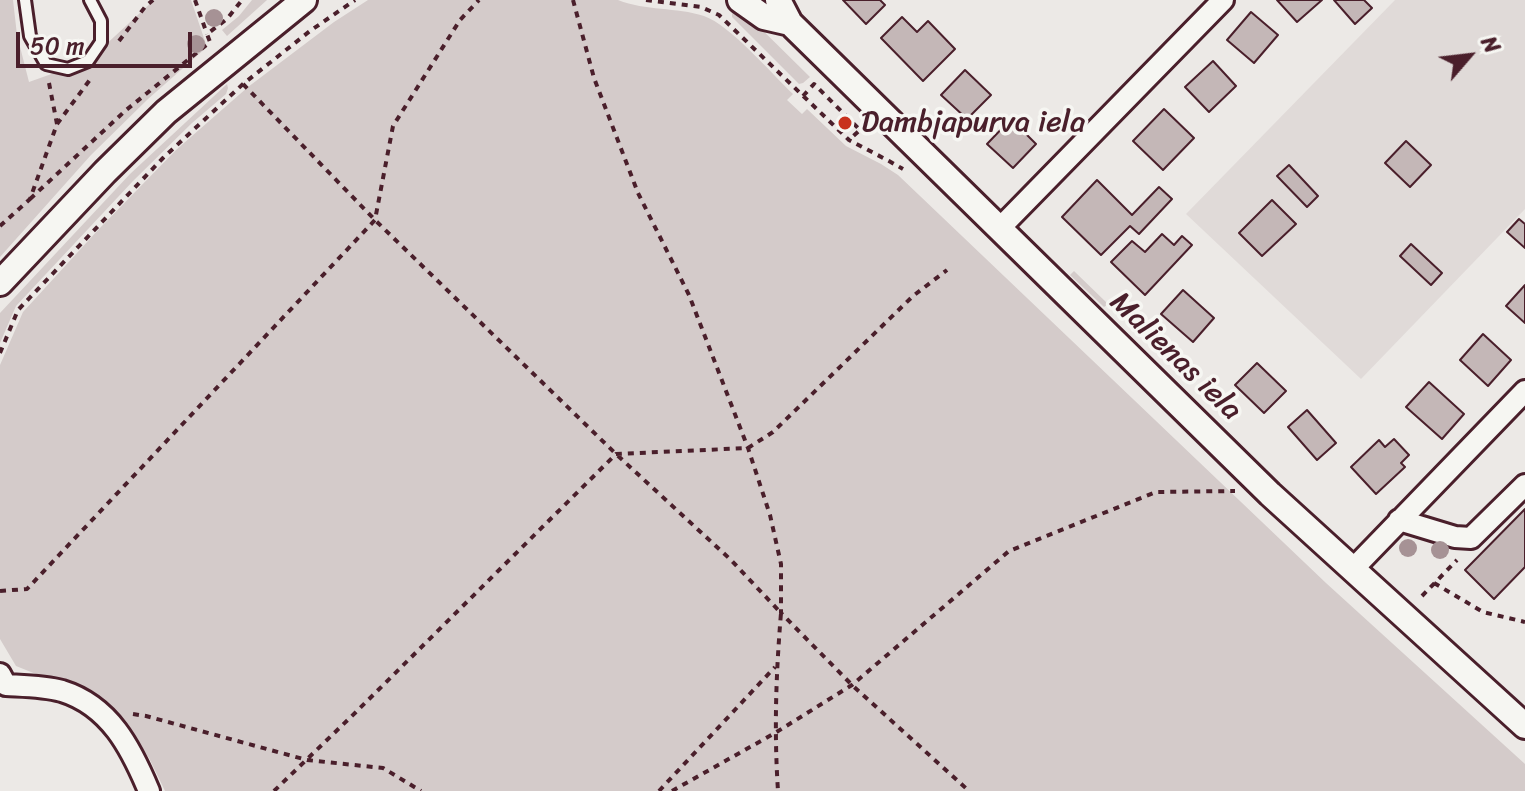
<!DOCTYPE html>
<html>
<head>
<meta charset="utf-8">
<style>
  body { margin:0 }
  #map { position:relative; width:1525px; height:791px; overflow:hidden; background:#ece9e6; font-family:Sriracha,sans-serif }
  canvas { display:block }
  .north { position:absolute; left:1429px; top:16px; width:80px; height:80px; -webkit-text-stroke:6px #f6f6f2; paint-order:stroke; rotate:62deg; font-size:22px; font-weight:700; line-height:32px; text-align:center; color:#4a1f2b }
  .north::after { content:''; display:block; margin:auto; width:28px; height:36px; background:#4a1f2b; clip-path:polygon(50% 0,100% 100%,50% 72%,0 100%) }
  .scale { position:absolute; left:16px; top:32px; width:176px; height:36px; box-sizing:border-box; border:4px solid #4a1f2b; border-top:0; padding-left:10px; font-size:24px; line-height:28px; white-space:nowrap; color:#4a1f2b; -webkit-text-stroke:6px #f6f6f2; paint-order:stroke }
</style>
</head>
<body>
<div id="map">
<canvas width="1525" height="791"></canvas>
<div class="north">N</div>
<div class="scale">50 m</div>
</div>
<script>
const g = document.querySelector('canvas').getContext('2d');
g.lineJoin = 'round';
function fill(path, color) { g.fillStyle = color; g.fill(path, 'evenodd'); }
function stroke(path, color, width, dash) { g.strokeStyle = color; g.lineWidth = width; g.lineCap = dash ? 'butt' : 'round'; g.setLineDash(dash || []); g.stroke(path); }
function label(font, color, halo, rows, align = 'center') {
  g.font = font + ' Sriracha,sans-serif'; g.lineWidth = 7; g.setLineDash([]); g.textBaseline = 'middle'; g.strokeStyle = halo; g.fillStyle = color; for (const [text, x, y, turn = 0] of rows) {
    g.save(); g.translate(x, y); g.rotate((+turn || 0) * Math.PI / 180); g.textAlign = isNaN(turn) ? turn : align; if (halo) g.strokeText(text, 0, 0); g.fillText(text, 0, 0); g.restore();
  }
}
fill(new Path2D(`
  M1395,0h130v209l-164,170 -175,-165z`), '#e0dad8');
fill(new Path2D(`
  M0,0h13l4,35 12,47 59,-21 66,-61h37l16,47 -59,52 -57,56 -91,102z
  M252,0h15l-40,36 -5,-6 17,-14z
  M368,0h250c28,11 58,7 86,16 26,9 68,58 89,78l-6,6 15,14 5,-5 39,37 35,18 17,11 428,408 199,181v27h-1360l-16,-33 -43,-56 -90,-36 -16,-27v-274l23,-53 75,-82 78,-80 72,-63 86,-65z
  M737,5l73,72 -7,6 -4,1 -67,-67v-3z
  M227,84l1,4 -2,6 -34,29 -59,58 -117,125 -16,37v-30l130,-139z
  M1074,271l34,33 -4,3 -34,-32z`), '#d4cbca');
const building = new Path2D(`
  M843,0h37l5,5 -19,19z
  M1277,0h45l-25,22z
  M1334,0h30l8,8 -17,16z
  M1251,12l27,23 -24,28 -27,-23z
  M902,17l15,15 11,-11 27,28 -32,32 -42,-43z
  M1213,61l23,25 -27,26 -24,-25z
  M965,70l26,25 -24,24 -26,-24z
  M1164,109l30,29 -31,32 -30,-29z
  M1011,119l25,25 -23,24 -26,-24z
  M1406,141l25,24 -21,22 -25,-24z
  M1289,165l29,31 -11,11 -30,-31z
  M1097,180l35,35 27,-28 13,12 -33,35 -9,-8 -29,29 -39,-38z
  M1272,200l24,24 -34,32 -23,-23z
  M1519,219l6,5v24l-18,-16z
  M1162,234l12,11 8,-9 10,9 -47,50 -34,-33 21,-21 13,11z
  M1411,244l31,29 -11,12 -31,-29z
  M1525,285v38l-19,-17z
  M1183,290l31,28 -21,24 -32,-28z
  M1483,334l28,26 -23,26 -28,-26z
  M1257,363l29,28 -22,22 -29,-28z
  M1429,382l35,32 -22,25 -36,-32z
  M1307,410l29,33 -19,17 -29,-33z
  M1394,439l15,16 -8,8 4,4 -29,27 -25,-27 28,-27 6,7z
  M1525,509v58l-31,32 -29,-29z`);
fill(building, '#c4b7b7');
stroke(building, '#4a1f2b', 2);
const service = new Path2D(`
  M25,0l5,36 16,28 22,5 20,-8 13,-19v-21l-11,-21`);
const minor = new Path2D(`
  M999,229l224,-229
  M1399,520l56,17 16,1 54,-53
  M1352,570l173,-179
  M0,674l6,11c18,1 38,1 56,6 48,15 69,57 87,100`);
const tertiary = new Path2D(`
  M740,0l24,17 26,6
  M778,0l12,23 480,471 255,232
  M0,283l105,-111 61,-60 138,-112`);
stroke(service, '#4a1f2b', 16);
stroke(minor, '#4a1f2b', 26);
stroke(tertiary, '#4a1f2b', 30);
stroke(new Path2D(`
  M195,0l12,34
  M573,0l21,78 44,115 51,102 59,153 22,67 11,49v49l71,72 117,106
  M646,0l55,7 18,8 130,125 40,21 14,8
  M119,41l26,-34 8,-7
  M49,83l8,41
  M243,84l132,136 241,234 115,106 50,53c-5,60 -7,118 -3,178
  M803,96l11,-12 46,46 -11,10
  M30,199l95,-88 85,-69 -3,-8 20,-15 15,-19
  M0,226l30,-27 27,-75 35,-47
  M0,353l18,-43 145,-152 80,-74 67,-53 45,-31
  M1434,583l49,29 42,10
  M0,591l27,-2 348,-369 18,-94 67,-106 19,-20
  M1422,596l35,-36
  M133,714l13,2 161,44 76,8 38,23
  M274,791l82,-79 260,-258 132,-6 25,-16 140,-136 34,-26
  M659,791l116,-124
  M672,791l103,-58 77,-48 157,-134 147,-59 79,-1`), '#4a1f2b', 4, [6, 6]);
stroke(service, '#f6f6f2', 10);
stroke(minor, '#f6f6f2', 20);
stroke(tertiary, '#f6f6f2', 24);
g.fillStyle = '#a69295';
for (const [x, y] of [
  [214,18],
  [196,44],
  [1408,548],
  [1440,550]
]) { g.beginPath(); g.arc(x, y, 9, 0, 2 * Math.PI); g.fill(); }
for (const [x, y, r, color] of [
  [845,123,8,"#c8321e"]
]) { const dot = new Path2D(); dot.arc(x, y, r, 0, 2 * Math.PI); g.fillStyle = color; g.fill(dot); stroke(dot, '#f6f6f2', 3); }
label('30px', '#4a1f2b', '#f6f6f2', [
  ["Dambjapurva iela",861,123]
], 'left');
label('30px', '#4a1f2b', '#f6f6f2', [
  ["Malienas iela",1175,357,44]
]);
</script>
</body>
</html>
